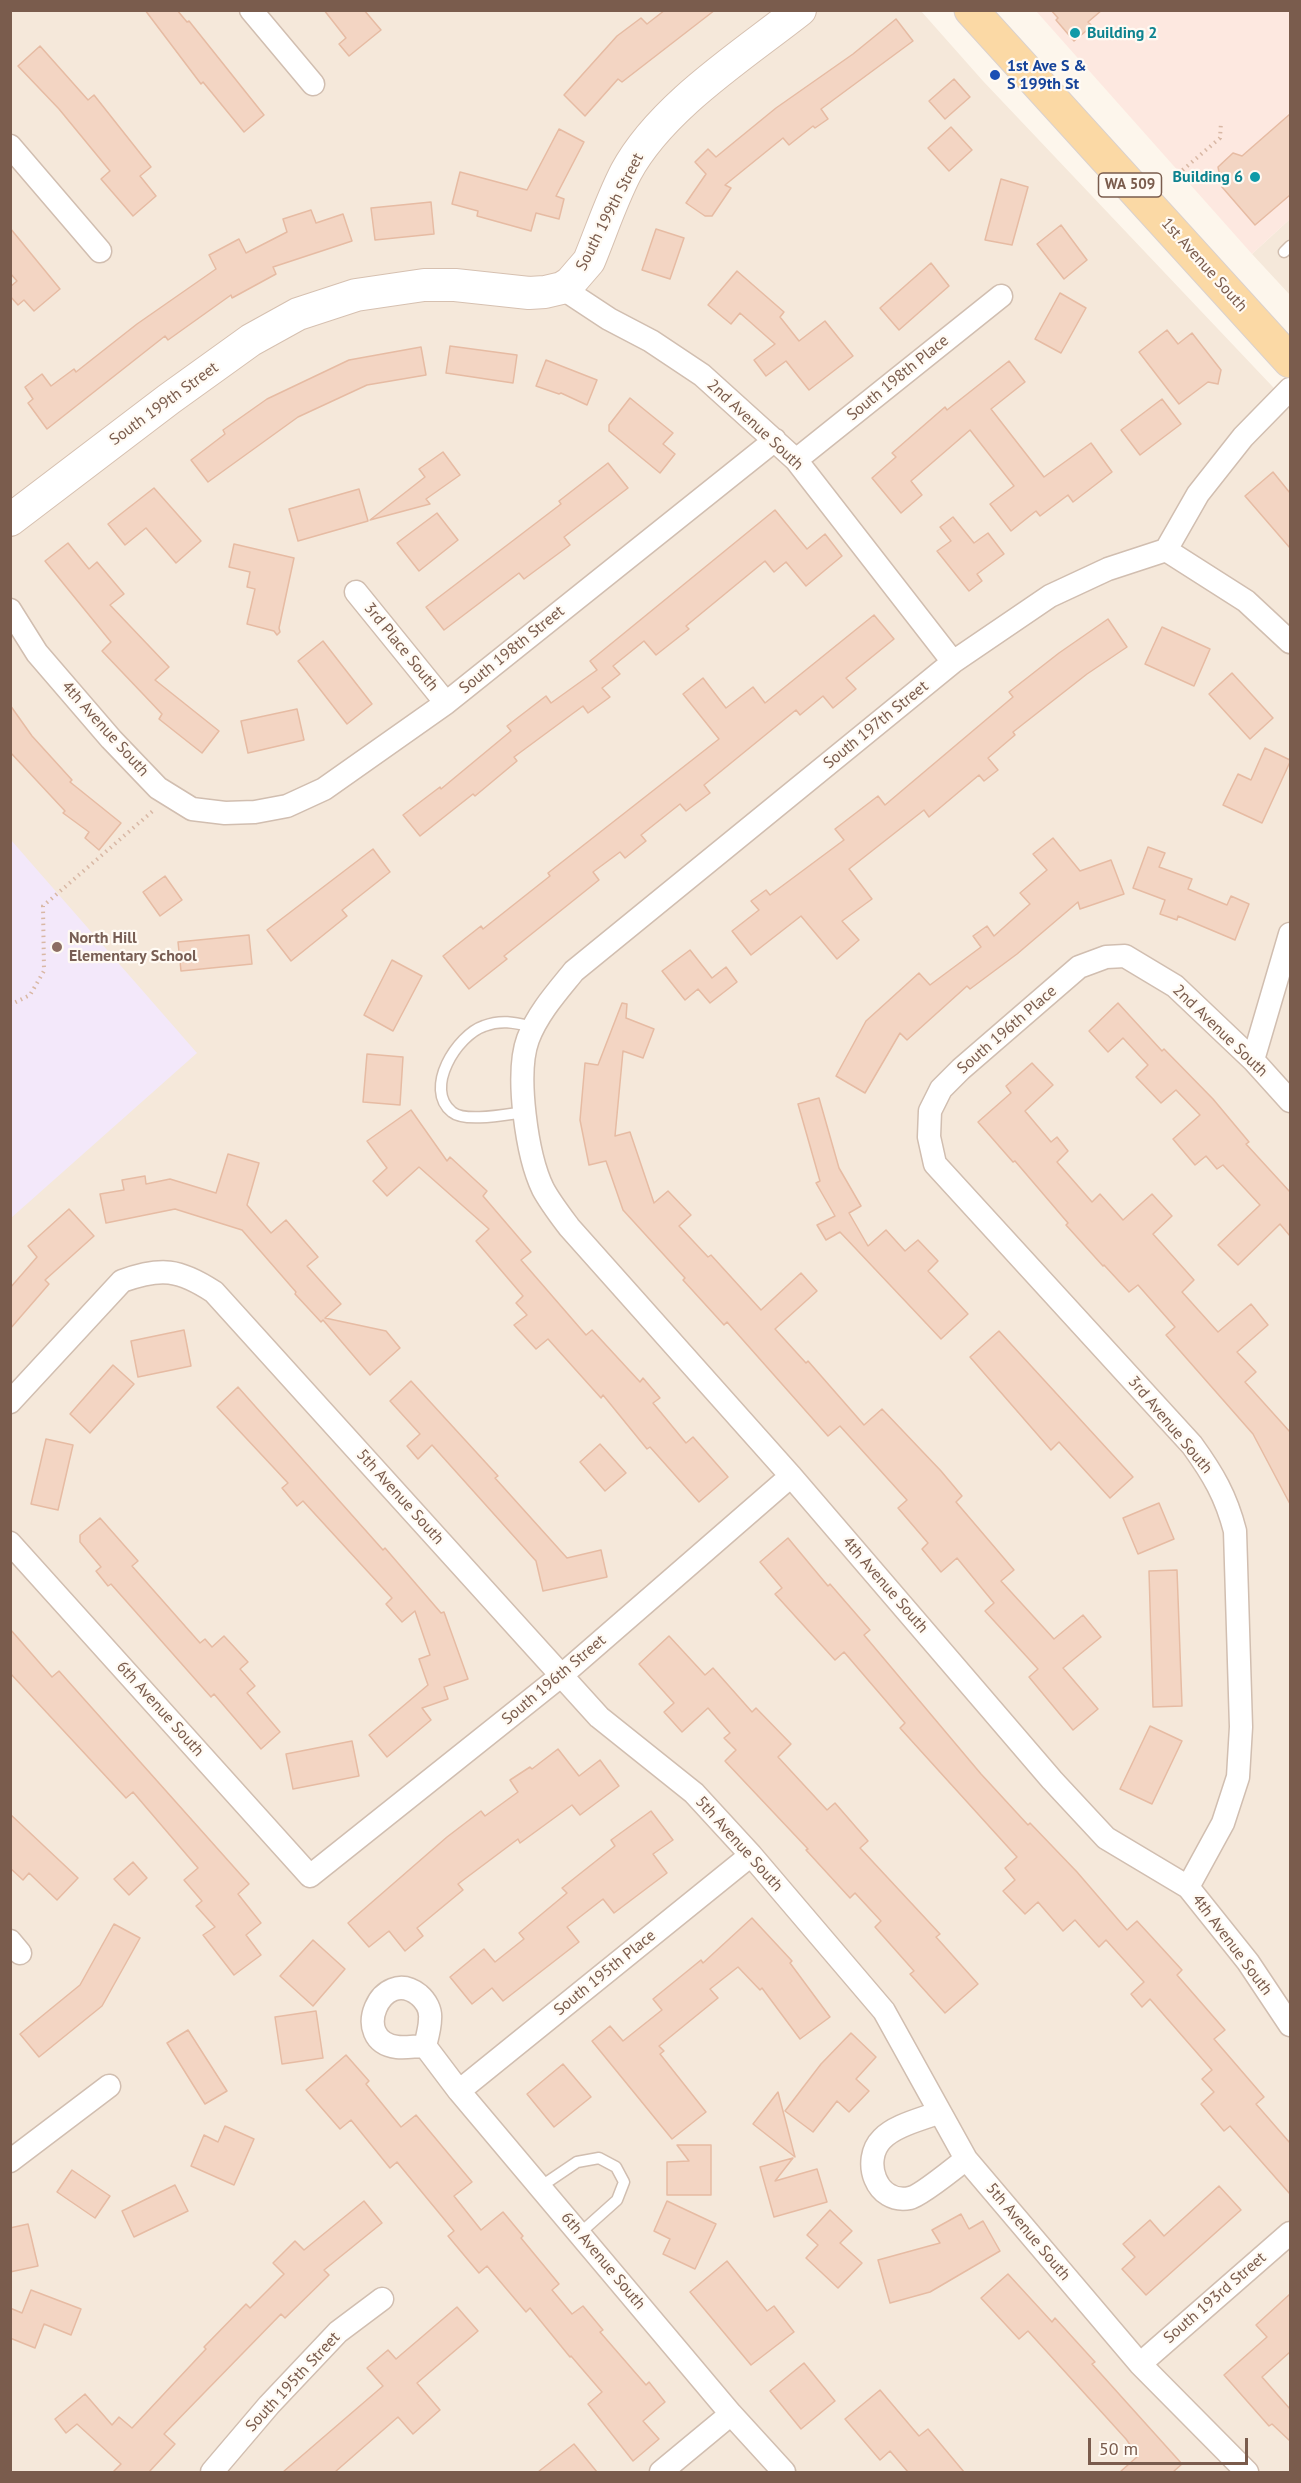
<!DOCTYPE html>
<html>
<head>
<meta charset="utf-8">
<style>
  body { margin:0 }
  #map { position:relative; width:1301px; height:2483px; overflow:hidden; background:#fdf6ec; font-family:"PT Sans",sans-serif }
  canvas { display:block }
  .frame { position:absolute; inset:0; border:12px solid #7a5c4d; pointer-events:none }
  .scale { position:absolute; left:1088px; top:2438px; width:160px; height:27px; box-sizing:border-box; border:3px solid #7a5c4d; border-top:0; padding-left:8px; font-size:18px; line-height:21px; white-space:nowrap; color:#7a5c4d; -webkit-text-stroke:4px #fffaf3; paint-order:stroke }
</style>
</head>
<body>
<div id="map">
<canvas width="1301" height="2483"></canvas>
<div class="frame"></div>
<div class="scale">50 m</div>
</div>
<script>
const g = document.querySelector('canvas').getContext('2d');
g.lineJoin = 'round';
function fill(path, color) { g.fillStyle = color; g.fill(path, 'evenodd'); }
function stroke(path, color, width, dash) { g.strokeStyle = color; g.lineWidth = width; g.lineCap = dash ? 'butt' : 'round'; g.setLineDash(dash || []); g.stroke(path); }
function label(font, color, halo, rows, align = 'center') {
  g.font = font + ' "PT Sans",sans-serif'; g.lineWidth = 4.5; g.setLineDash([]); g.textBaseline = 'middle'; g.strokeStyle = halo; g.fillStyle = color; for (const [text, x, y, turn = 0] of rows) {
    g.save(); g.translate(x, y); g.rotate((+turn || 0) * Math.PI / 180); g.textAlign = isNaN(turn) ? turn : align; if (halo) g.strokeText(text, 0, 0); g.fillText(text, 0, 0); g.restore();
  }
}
fill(new Path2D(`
  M11,11h910l62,70 307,324v2067h-1279z
  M1290,219v76l-38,-41z`), '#f5e8da');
fill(new Path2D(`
  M1036,11h254v208l-38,35z`), '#fde8e0');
fill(new Path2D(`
  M11,840l186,213 -186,165h-1z`), '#f3e8fa');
const building = new Path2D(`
  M145,10h32l10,12 2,-1 75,94 -20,17 -41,-50 -2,2z
  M324,10h40l17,20 -32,26 -10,-12 7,-6z
  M665,10h50l-93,72 -4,-3 -33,37 -21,-21 53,-59 24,-18 6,6z
  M1051,10h51l-14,12 4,4 -18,15 -18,-21 2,-2z
  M896,19l17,22 -92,68 7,10 -13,9 -2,-2 -24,19 -6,-7 -58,47 6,3 -19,28h-7l-19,-13 20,-29 -11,-12 13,-13 8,8 60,-49 77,-54z
  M40,46l48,54 6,-5 57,72 -11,9 16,20 -23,20 -32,-37 9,-8 -51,-62 -41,-43z
  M954,79l16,18 -25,22 -16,-18z
  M1290,114v81l-35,30 -33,-38 -4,-20 15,-14 9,3z
  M951,127l21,23 -23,21 -21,-23z
  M559,129l25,13 -28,54 8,3 -5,20 -23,-6 -5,18 -54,-15 1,-5 -26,-7 8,-32 67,18z
  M1001,179l27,8 -16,58 -27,-5z
  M431,202l3,32 -59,6 -4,-32z
  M311,210l5,13 27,-9 9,27 -79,26 3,7 -44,24 -1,-3 -63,45 -3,-4 -118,93 -19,-26 5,-4 -8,-12 17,-13 9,12 23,-17 2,3 61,-48 79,-55 -7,-14 30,-16 7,14 41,-21 -4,-13z
  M1061,225l26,35 -23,19 -27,-35z
  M10,228l50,61 -26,22 -10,-11 -6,5 -8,-9v-9l7,-6 -7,-8z
  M656,229l28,9 -14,41 -28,-9z
  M931,263l18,23 -50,44 -19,-22z
  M737,271l47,41 -4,5 19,24 26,-20 28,35 -44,34 -23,-29 -20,15 -12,-16 21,-16 -35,-31 -9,11 -23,-19z
  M1060,293l26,15 -25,45 -26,-14z
  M1167,330l11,14 14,-11 29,37 -3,14 -10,-2 -29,22 -40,-52z
  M450,346l67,9 -4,28 -67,-10z
  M421,347l5,28 -59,10 -69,32 -90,65 -17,-22 34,-26 -2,-4 44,-31 82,-39z
  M546,360l51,20 -10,25 -26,-12 -2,1 -23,-8z
  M1009,361l16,21 -34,27 53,68 47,-34 21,29 -39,30 -5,-7 -28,21 -4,-5 -25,20 -21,-27 24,-18 -44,-56 -59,51 11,14 -21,18 -29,-35 24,-21 -4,-4 53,-46 2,3z
  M630,398l43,35 -10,11 12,10 -15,19 -51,-42v-6z
  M1162,399l19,25 -41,31 -19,-25z
  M443,452l17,23 -34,24 4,5 -60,16 55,-43 -6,-8z
  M608,463l20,25 -64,49 6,8 -46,34 -5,-6 -75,57 -18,-23 135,-103 -2,-3z
  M1273,472l17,21v55l-45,-52z
  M154,488l47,53 -25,22 -30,-35 -21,17 -17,-21z
  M359,489l9,32 -70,20 -9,-32z
  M775,510l32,39 18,-15 17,22 -36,30 -20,-24 -12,10 -9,-11 -79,65 3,3 -33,26 -12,-14 -31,25 7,8 -18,14 8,9 -22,16 -5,-7 -69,51 3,4 -42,35 -2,-2 -53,42 -17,-21 37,-28 1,2 70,-58 -4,-5 39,-30 5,7 46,-33 -7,-9z
  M437,513l21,27 -39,31 -22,-28z
  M953,517l21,26 14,-10 16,21 -27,20 5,7 -13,10 -32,-40 14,-10 -11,-14z
  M68,543l21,26 8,-7 27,32 -14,11 59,62 -14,13 64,51 -17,22 -43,-34 3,-5 -60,-63 9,-9 -66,-81z
  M234,544l60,14 -15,70 1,4 -3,3 -3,-4 -27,-7 8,-35 -8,-2 3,-15 -21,-5z
  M874,615l20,24 -48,39 10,11 -23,19 -10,-12 -23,19 -4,-5 -92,75 6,8 -24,18 -6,-7 -39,31 5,6 -21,17 -5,-6 -27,20 6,8 -95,76 3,3 -38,30 -26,-33 38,-30 2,3 67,-53 -2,-3 171,-134 -36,-45 20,-16 23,30 27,-21 12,16z
  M1108,619l19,28 -40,27 -74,58 2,3 -27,23 10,12 -14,11 -5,-6 -50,42 -5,-7 -75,59 23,30 -30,22 17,19 -22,19 -36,-43 -50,39 -19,-24 27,-21 -8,-9 15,-11 4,5 74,-55 -9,-11 43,-33 7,9 128,-108 -4,-5 50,-39z
  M1162,627l48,22 -16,37 -49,-22z
  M323,641l49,63 -25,20 -49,-63z
  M1232,673l41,45 -23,21 -41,-45z
  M10,705l22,31 40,44 -2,2 51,41 -22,27 -14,-12 4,-6 -26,-19 2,-2 -55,-59z
  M297,709l7,31 -56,13 -7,-32z
  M1265,748l25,12v2l-28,61 -39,-18 15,-31 13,6z
  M1053,838l27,33 31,-11 13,34 -44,15 -2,-7 -61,52 -47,35 -3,-3 -60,54 -7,-7 -35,60 -29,-17 30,-55 53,-48 11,12 51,-38 -8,-11 14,-10 7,10 36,-32 -10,-11 27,-23 -14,-16z
  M1148,847l17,6 -6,14 33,12 -4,10 39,16 4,-9 18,8 -14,36 -57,-24 -1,4 -17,-6 5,-14 -32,-12z
  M373,849l17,23 -48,38 5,6 -56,45 -24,-31z
  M165,876l17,24 -22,16 -17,-24z
  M249,935l3,29 -71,7 -3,-29z
  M690,950l22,28 14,-11 11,15 -27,21 -12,-14 -13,11 -23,-29z
  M392,960l30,16 -29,55 -29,-16z
  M622,1003l5,1 -1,14 28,11 -11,29 -20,-7 -8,85 15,-4 24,71 14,-12 23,24 -12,11 29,31 3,-2 50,55 40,-37 16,18 -42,38 31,34 2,-2 56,64 18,-16 59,62 21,25 -6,6 58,68 -13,11 53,58 29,-24 18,22 -38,31 35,41 -25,21 -44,-53 9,-8 -53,-58 9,-8 -37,-45 -16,14 -19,-23 6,-6 -30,-35 9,-8 -67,-74 -12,10 -101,-114 -3,3 -41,-45 2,-2 -62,-68 -17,-49 -17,4 -9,-45 5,-57 13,2z
  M1118,1003l44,48 2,-2 49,50 36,43 -3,2 44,48v44l-10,-12 -42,41 -20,-20 42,-40 -37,-40 -6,4 -11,-13 -11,9 -22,-26 27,-24 -24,-25 -15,13 -25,-26 12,-12 -25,-27 -15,14 -19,-21z
  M367,1054l36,3 -3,48 -37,-3z
  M1032,1063l21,22 -28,26 26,31 6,-5 11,14 -11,11 35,40 8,-8 23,26 29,-26 20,22 -19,18 41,46 -12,12 36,40 33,-28 17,21 -31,27 19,20 -11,10 45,50v72l-37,-70 -87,-99 9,-8 -37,-42 -9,7 -25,-27 -1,1 -37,-41 2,-2 -53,-62 -2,1 -35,-40 33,-29 -5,-7z
  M819,1098l20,70 22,38 -12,7 19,33 18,-16 19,21 13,-11 20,21 -10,10 40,43 -27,25 -101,-107 -14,8 -9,-15 18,-9 -19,-33 4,-2 -22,-77z
  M411,1110l36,51 3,-4 37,34 -4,5 48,56 -10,8 65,75 6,-5 48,52 3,-4 17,20 -7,5 33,40 7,-6 35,40 -29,25 -49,-55 -3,2 -44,-54 -2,3 -53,-59 -12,10 -22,-24 13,-10 -11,-12 7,-7 -47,-55 13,-12 -70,-62 -32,29 -14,-15 14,-13 -20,-27z
  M228,1154l31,9 -12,42 24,28 15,-13 32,37 -11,9 34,38 -16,14 61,13 14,17 -30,27 -47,-55 -2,2 -26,-28 1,-2 -54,-62 -67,-21 -69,14 -6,-29 24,-4 -2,-10 23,-4 1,8 24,-5 46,14z
  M69,1209l25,27 -49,44 4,4 -39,45v-41l27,-31 -9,-11z
  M184,1330l7,36 -53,11 -7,-36z
  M999,1331l134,146 -23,21 -51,-56 -8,8 -81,-93z
  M113,1365l21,19 -44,49 -20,-19z
  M411,1381l87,95 -3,2 72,80 34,-8 6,27 -64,14 -7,-30 -104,-116 -14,14 -11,-13 13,-12 -30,-33z
  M238,1387l145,163 2,-2 56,65 3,-1 24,67 -24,8 4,12 -26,9 9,12 -44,37 -18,-22 59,-50 -9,-26 11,-4 -15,-44 -13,11 -16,-18 6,-6 -89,-97 -6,5 -15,-18 6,-5 -71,-76z
  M46,1439l27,6 -15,65 -27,-6z
  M600,1444l26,29 -21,18 -25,-29z
  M1159,1503l15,36 -36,15 -15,-36z
  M100,1518l38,43 -6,5 68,77 5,-4 7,8 12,-11 24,26 -8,7 15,17 -8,7 33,39 -19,17 -47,-55 -3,3 -100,-113 -3,2 -12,-15 5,-4 -21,-25v-7z
  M788,1538l40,48 2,-2 40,46 -6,5 117,139 47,51 2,-2 47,49 50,58 10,-9 45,49 -5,5 48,55 -11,9 50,58 -8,7 34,39v51l-60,-68 -6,5 -23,-27 13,-12 -12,-13 10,-9 -62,-71 -8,8 -11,-13 13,-12 -38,-42 -7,7 -24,-27 -12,11 -25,-29 -13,12 -22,-23 12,-11 -10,-12 12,-11 -117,-129 5,-5 -61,-71 -9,8 -60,-66 7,-6 -22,-26z
  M1177,1570l5,136 -29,1 -4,-136z
  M10,1629l42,48 7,-6 190,213 -11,10 23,29 -15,12 15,20 -27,20 -31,-40 12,-8 -19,-21 6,-5 -18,-21 14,-12 -65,-76 -7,6 -116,-125z
  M669,1636l36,39 8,-7 39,44 4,-4 35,36 -13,13 49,53 8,-7 33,38 -8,7 80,86 -4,3 42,47 -33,29 -35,-39 4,-3 -39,-44 6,-6 -26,-28 -5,5 -44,-48 2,-1 -83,-88 11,-11 -12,-12 6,-5 -22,-25 -26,24 -18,-20 10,-9 -35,-39z
  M1150,1726l32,15 -30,63 -32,-15z
  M352,1741l7,35 -66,13 -7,-35z
  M558,1749l21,27 21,-16 19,26 -39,29 -8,-10 -52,38 -2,-4 -60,45 5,6 -46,38 6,8 -18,15 -16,-20 -20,16 -21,-24 99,-86 34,-26 4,5 33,-24 -8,-12 20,-13 2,2z
  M651,1811l22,29 -20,14 14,19 -53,40 -11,-14 -36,28 12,15 -76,59 -11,-13 -20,16 -22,-27 34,-28 11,13 29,-23 -5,-6 48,-40 -5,-5 53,-42 -4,-6z
  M10,1814l68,64 -21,22 -28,-27 -6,7 -13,-12z
  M133,1862l14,16 -18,17 -15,-16z
  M752,1918l40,43 -2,2 40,54 -30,22 -38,-51 -2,2 -22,-23 -28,22 8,9 -59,48 5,5 -4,3 46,58 -34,27 -80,-98 18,-15 13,15 39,-31 -9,-11 48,-39 2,3z
  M114,1924l26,14 -38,68 -63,51 -19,-23 60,-49z
  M313,1940l32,29 -32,37 -33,-30z
  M316,2011l7,47 -41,6 -7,-47z
  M188,2030l39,61 -22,13 -38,-61z
  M851,2033l25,24 -20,22 13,12 -20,21 -12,-11 -24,31 -28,-21 36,-47z
  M346,2055l23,26 -3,3 35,43 15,-12 56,67 -18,14 27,34 22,-18 20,24 -2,2 38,46 -7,6 20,24 11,-8 20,24 -3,2 46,53 3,-3 16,20 -22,19 16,18 -26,22 -45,-57 14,-12 -31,-36 -1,1 -40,-49 -4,4 -39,-46 -8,7 -31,-37 6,-5 -57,-69 -7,6 -39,-48 -11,9 -34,-39z
  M563,2064l28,33 -37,30 -27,-33z
  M778,2092l17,65 -42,-33z
  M225,2126l29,13 -20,46 -43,-19 13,-31 14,7z
  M677,2145h34v50h-44v-33l22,-1z
  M793,2158l-18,23 42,-12 10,33 -53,15 -14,-50z
  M72,2170l38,26 -15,22 -38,-26z
  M175,2185l13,26 -54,26 -12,-26z
  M1219,2186l22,24 -95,85 -24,-26 13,-12 -12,-13 27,-24 14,16z
  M364,2201l18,22 -58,47 5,5 -44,43 -4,-4 -117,120 11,10 -26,28h-36l8,-8 -44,-40 -11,9 -11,-14 30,-25 27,31 7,-8 13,11 74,-79 -2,-2 42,-43 4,4 34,-34 -11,-11 22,-22 9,9z
  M667,2201l49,23 -21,45 -32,-15 7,-15 -16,-8z
  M830,2210l22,21 -12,12 22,20 -24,25 -32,-30 12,-13 -11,-10z
  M961,2214l8,15 14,-8 17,30 -70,41 -40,11 -12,-43 62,-17 -8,-13z
  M28,2224l10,42 -28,6v-44z
  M727,2261l40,50 7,-5 20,26 -43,33 -61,-73z
  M1008,2274l44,48 3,-4 40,44 -3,2 90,100 -9,8h-53l18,-16 -12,-17 -98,-108 -9,8 -38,-41z
  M31,2290l50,19 -10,26 -27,-11 -9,24 -25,-10v-30l12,5z
  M1290,2294v58l-28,25 28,32v32l-18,-17 -3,2 -45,-51 43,-38 -11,-12z
  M457,2307l21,24 -61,52 23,27 -27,24 -15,-17 -63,55h-52l100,-86 -16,-18 21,-18 8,9z
  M804,2363l31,38 -34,28 -31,-38z
  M880,2390l39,46 9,-7 36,43h-56l-18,-21 -10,9 -35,-41z
  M574,2444l23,28h-59z`);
fill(building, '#f3d5c3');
stroke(building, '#e6bba3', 1.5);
const lane = new Path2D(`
  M1284,252l6,-6
  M525,1112c-17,2 -60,11 -73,0 -29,-23 5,-77 32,-86 18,-7 32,-3 50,1
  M540,2187l37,-25 22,-4 17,9 8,15 -7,18 -38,34`);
const street = new Path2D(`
  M251,10l62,74
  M10,146l90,105
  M562,288l47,31 42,22 51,34 94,85 157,202
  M1290,389l-47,48 -45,57 -32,56 -58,19 -58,27 -97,66 -379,309c-17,21 -36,42 -46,68 -13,35 -1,117 15,150 7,13 17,26 26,38l222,249 261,304 54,58 82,49 60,75 42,63
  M796,460l205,-164
  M1166,550l80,51 44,41
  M356,592l90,111
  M10,610l27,43 74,86 47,49 34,21 33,4 30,-1 32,-6 37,-17 122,-86 329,-263
  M1253,1060l37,-126
  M10,1402l112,-121c39,-14 57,-12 92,11l385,425 95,76 57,62 133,156 82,148 174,205 107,108
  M10,1543l300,333 252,-201 229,-199
  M1188,1887l35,-64 15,-46 3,-50 -6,-196c-9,-35 -22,-57 -43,-86l-257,-281 -6,-27 1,-26 11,-22 20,-20 118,-102 27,-10 19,-1 50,30 78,74 37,41
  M10,1941l10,12
  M425,2046c-9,0 -19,2 -28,1 -48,-6 -16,-82 22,-52 7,6 12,15 11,24 0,9 -3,19 -5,27l34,45 272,323 53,58
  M459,2091l292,-236
  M940,2112c-17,7 -45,13 -58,27 -21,21 -6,66 28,59 10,-2 46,-31 56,-39
  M10,2161l99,-75
  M1140,2364l150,-131
  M212,2472l57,-67 69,-73 44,-33
  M661,2472l70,-58`);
const secondary = new Path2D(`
  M10,520l159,-121 82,-59 47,-26 58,-19 68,-10h31l74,8 16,-1 17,-4 8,-5 19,-22c12,-29 22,-60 37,-89 35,-65 117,-117 174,-162`);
const primary = new Path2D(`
  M971,10l319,351`);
stroke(lane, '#d1beb0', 13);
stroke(street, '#d1beb0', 25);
stroke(secondary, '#d6c0b0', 34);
stroke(primary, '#dad1cd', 35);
stroke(new Path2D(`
  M1178,174l42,-36 1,-16
  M10,1005l20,-10 14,-24 -1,-65 111,-96`), '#d9b8a5', 4, [1.5, 4.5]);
stroke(lane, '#fff', 10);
stroke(street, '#fff', 22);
stroke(secondary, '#fff', 32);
stroke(primary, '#fbd9a5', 33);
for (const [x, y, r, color] of [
  [1075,33,6,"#0f9aa8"],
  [995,75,6,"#1a4fb4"],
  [1255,177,6,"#0f9aa8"],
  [57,947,6,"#8d6e63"]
]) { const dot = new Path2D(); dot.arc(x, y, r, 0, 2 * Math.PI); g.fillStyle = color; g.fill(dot); stroke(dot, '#fffaf3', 2); }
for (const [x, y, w] of [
  [1130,185,63]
]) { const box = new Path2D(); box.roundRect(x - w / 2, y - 12, w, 24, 4.5); g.fillStyle = '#fffaf3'; g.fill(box); stroke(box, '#7a5c4d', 1.5); }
label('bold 15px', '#7a5c4d', null, [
  ["WA 509",1130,185]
]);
label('bold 16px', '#0d838f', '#fffaf3', [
  ["Building 2",1087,33],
  ["Building 6",1243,177,"right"]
], 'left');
label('bold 16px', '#164399', '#fffaf3', [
  ["1st Ave S &",1007,66],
  ["S 199th St",1007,84]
], 'left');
label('16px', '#7a5c4d', '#fffaf3', [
  ["South 199th Street",610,212,-63],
  ["1st Avenue South",1204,265,48],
  ["South 198th Place",898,378,-39],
  ["South 199th Street",164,404,-36],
  ["2nd Avenue South",755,425,43],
  ["3rd Place South",401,647,51],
  ["South 198th Street",512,650,-39],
  ["South 197th Street",876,725,-39],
  ["4th Avenue South",105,729,48],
  ["South 196th Place",1007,1030,-41],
  ["2nd Avenue South",1220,1031,44],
  ["3rd Avenue South",1170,1425,50],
  ["5th Avenue South",400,1497,48],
  ["4th Avenue South",885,1585,49],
  ["South 196th Street",554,1680,-40],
  ["6th Avenue South",160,1709,48],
  ["5th Avenue South",739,1844,48],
  ["4th Avenue South",1232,1945,53],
  ["South 195th Place",605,1973,-39],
  ["5th Avenue South",1028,2232,50],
  ["6th Avenue South",603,2261,50],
  ["South 193rd Street",1215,2298,-41],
  ["South 195th Street",293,2382,-47]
]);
label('bold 16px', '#785e54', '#fffaf3', [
  ["North Hill",69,938],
  ["Elementary School",69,956]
], 'left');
</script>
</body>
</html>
